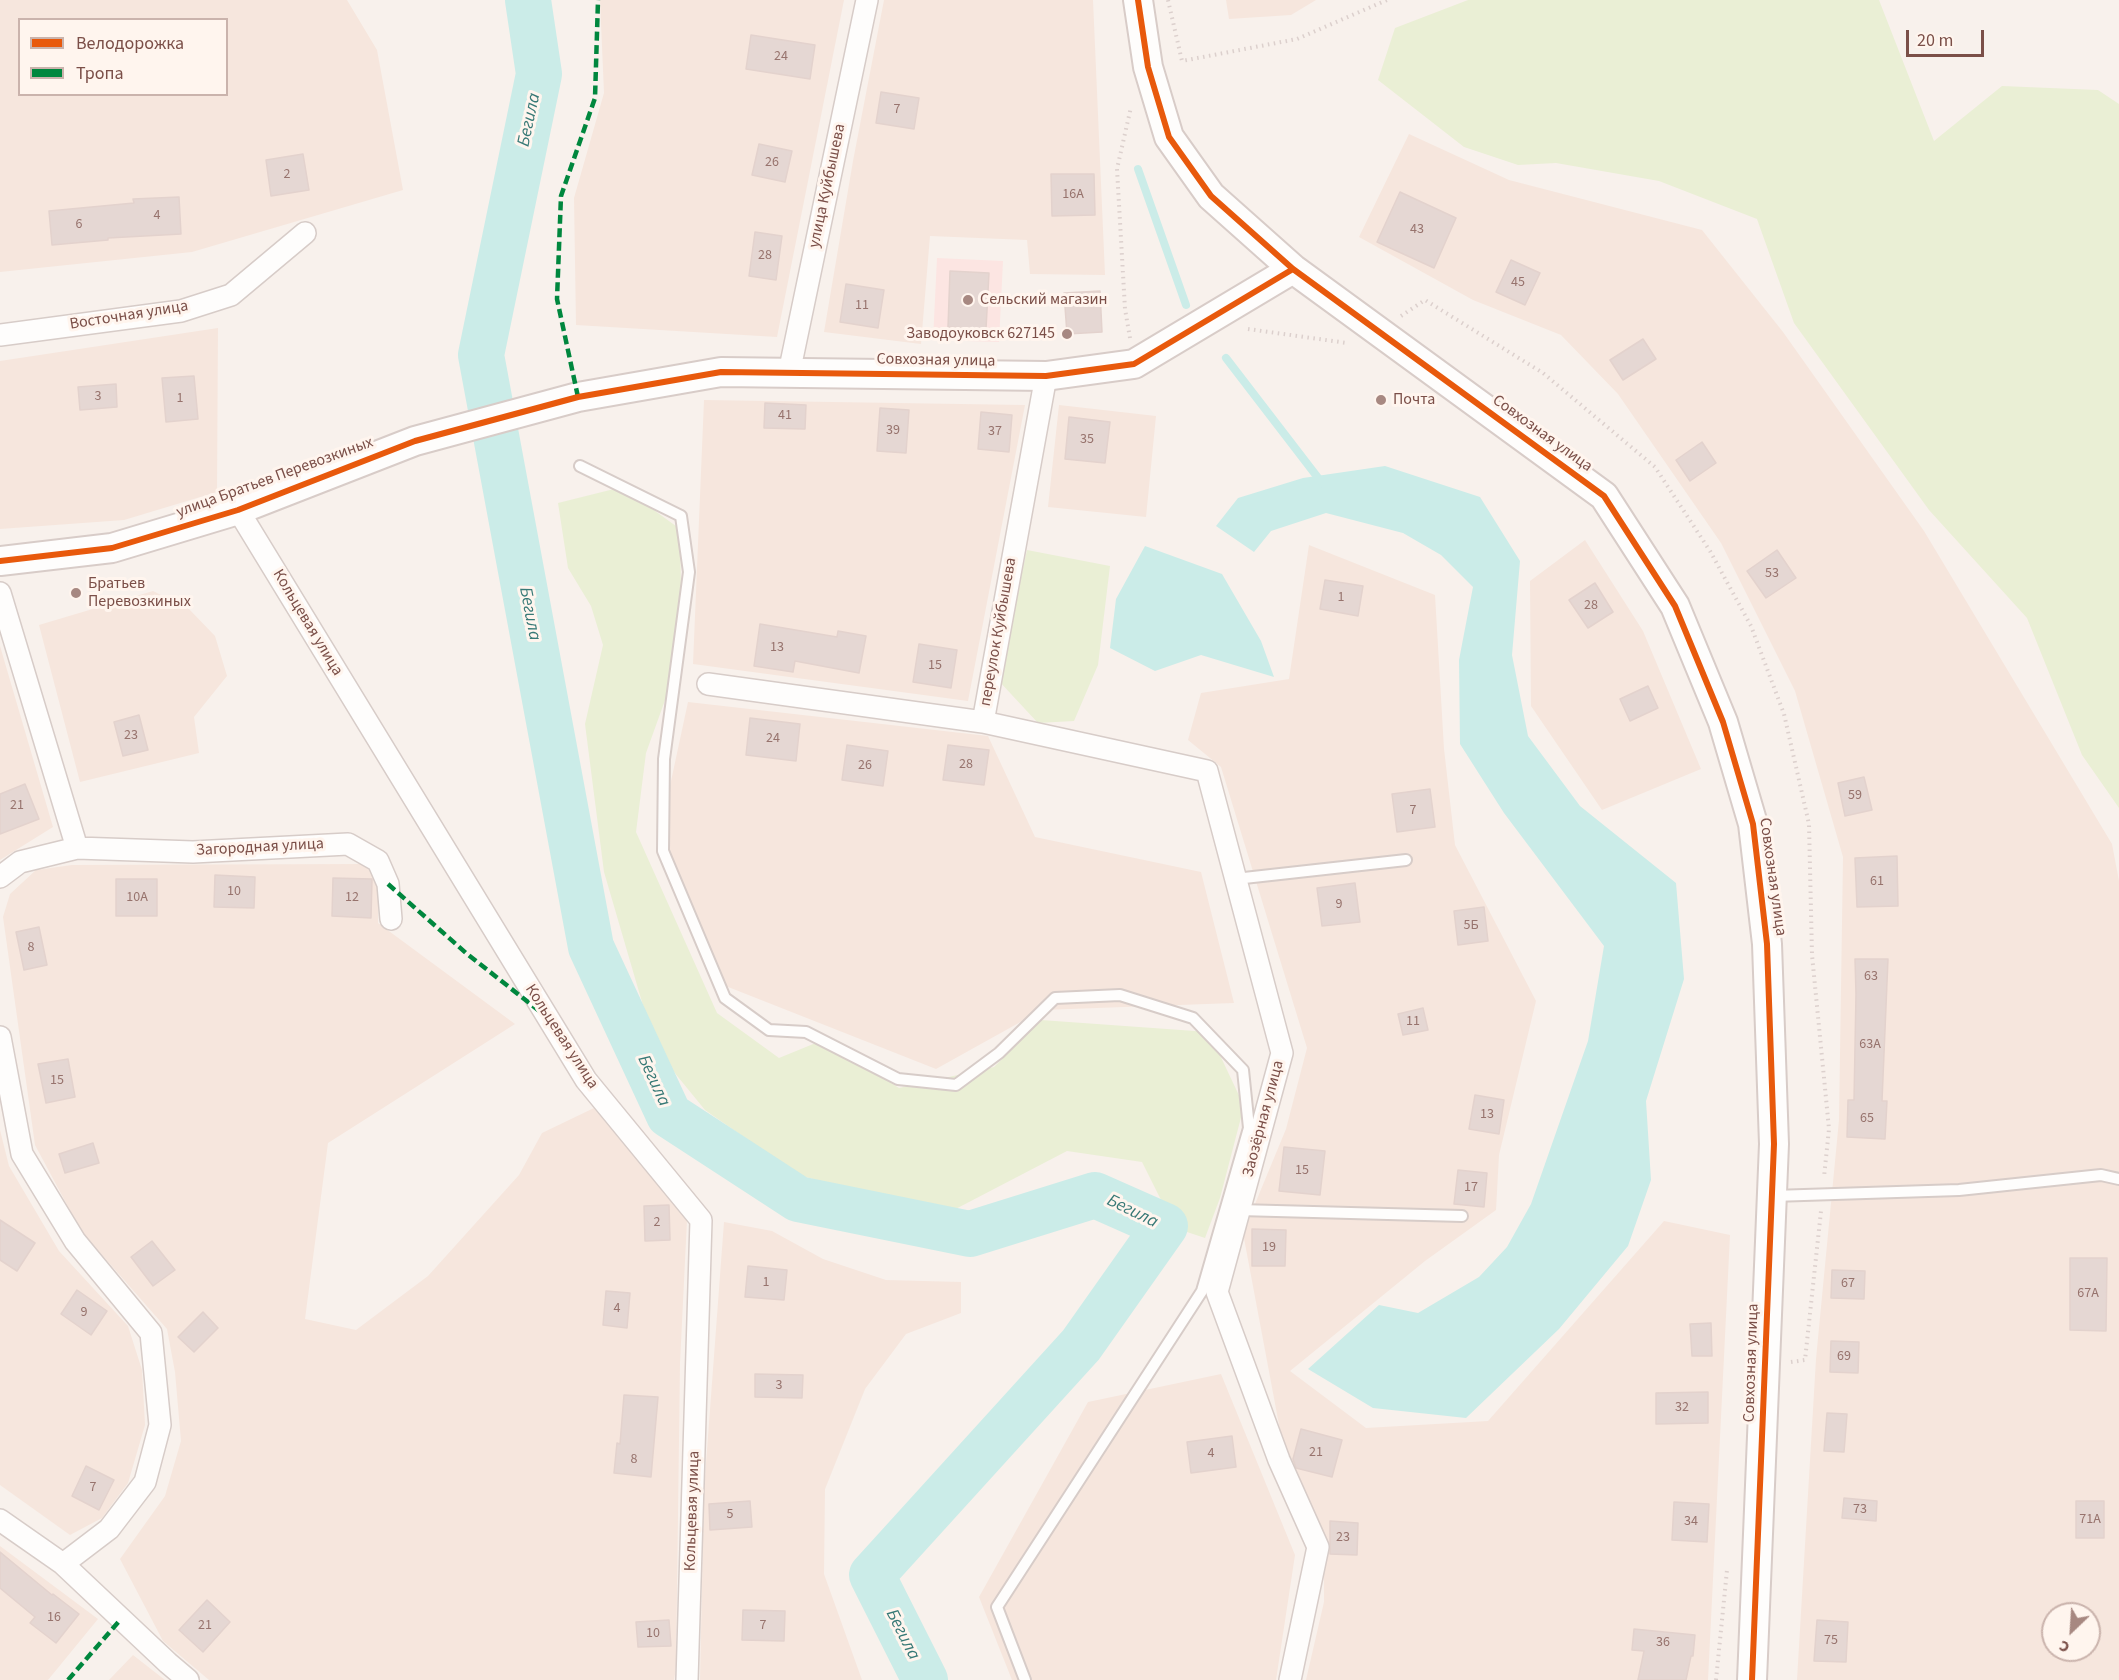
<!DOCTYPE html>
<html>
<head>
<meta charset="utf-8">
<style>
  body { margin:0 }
  #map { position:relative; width:2119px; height:1680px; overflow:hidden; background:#f8f1ec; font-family:"Source Sans 3",sans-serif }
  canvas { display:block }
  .legend { position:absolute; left:18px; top:18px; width:210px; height:78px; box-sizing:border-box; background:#fff5ee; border:2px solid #cab3ac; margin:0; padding:8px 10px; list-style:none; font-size:18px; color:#7b4f48 }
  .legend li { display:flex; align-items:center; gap:12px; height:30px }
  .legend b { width:30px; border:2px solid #cab3ac }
  .north { position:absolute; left:2041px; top:1602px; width:60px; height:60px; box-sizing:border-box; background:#fff5ee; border:2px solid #cab3ac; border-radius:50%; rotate:205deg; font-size:16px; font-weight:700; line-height:24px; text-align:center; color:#7b4f48 }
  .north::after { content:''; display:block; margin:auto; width:21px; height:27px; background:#a78881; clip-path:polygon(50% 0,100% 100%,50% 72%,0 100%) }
  .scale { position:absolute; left:1906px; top:30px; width:78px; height:27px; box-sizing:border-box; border:3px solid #7b4f48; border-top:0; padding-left:8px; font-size:18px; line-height:21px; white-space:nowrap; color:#7b4f48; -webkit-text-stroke:4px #fff5ee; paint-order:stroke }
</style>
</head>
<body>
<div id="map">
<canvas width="2119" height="1680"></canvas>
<ul class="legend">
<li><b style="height:8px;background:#e8590c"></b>Велодорожка</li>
<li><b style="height:8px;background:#00873e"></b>Тропа</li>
</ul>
<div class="north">С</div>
<div class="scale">20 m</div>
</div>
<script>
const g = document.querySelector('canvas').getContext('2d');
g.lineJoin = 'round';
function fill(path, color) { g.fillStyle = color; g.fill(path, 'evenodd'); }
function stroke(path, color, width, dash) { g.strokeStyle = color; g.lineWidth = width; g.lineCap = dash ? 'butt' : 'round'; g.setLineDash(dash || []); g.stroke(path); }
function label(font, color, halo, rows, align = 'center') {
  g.font = font + ' "Source Sans 3",sans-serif'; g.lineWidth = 6; g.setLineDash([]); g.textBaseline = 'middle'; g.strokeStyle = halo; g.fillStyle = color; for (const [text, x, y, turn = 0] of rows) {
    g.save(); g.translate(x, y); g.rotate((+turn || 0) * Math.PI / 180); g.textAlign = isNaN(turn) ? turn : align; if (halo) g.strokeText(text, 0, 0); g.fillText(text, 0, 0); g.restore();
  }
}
fill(new Path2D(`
  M0,0h347l30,50 26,140 -211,62 -192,20zM20,20h206v74h-206z
  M600,0h244l-67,337 -201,-12 -2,-127 30,-105z
  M884,0h209l12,275 -75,-1 -3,-34 -97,-4 -9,108 -97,-12 29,-171z
  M1226,0h90l-25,15 -62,4z
  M1409,134l100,46 193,50 81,102 141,199 188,313 7,37v799h-322l19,-321 23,-239 4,-263 -48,-166 -74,-148 -103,-149 -57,-59 -88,-35 -114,-63zM2053,1614h36v36h-36z
  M218,328l-1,164 -93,28 -124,9v-168z
  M704,400l321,5 -57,296 -275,-37z
  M1059,405l97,11 -10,101 -98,-10z
  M1585,540l58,91 58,138 -99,41 -71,-104 -1,-125z
  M1309,545l126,50 9,154 11,96 81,156 -37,154 -3,55 -71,51 -135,110 76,57 122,-7 176,-200 66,14 -22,445h-402l18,-78v-69l-38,-71 -43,-229 43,-104 21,-81 -86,-281 -33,-27 13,-47 88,-14z
  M153,591l36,18 26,27 12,40 -33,41 5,36 -119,29 -41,-157z
  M0,646l53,181 -53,33z
  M688,702l300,34 47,101 166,35 33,131 -192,7 -106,59 -223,-88 -57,-130z
  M364,864l15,11 -1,48 137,101 -187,119 -23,176 51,11 72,-54 91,-101 23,-42 52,-25 93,112 -7,143 -4,305 -2,12h-465l-46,-39 -43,-82 45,-63 16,-55 -6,-69 -8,-43 -86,-98 -46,-86 -32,-228 7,-23 26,-24 36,-5z
  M0,1130l9,36 50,85 69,75 14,44 3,55 -17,58 -26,35 -32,17 -70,-50z
  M724,1222l48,9 51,28 63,21 75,2v31l-55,21 -41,55 -40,100 -1,85 38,106h-162l4,-190z
  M1221,1374l74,181 -19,125h-264l-33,-83 109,-195z
  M0,1546l98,73 -50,61h-48z
  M133,1655l32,25h-56z`), '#f6e6dd');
fill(new Path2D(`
  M937,258l66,3 -4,81 -66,-2z`), '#fce5e2');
fill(new Path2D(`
  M1468,0h411l55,141 68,-55 96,4 21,14v704l-37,-53 -55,-137 -98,-108 -135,-187 -37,-104 -98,-38 -103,-18 -38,2 -54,-18 -86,-67 17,-52z
  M622,487l58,42 2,124 -36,100 -10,79 81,181 62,45 44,-18 76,48 95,-21 47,-47 168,12 35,74 -24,92 -15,40 -30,-10 -33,-66 -75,-11 -121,63 -148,-39 -93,-65 -49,-60 -52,-178 -19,-148 18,-79 -12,-39 -23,-38 -10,-65z
  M1027,550l83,16 -12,99 -24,56 -36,2 -40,-43z`), '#eaefd5');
fill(new Path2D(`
  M1385,466l95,31 40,64 -8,94 16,81 52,70 96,77 8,96 -38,122 5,79 -23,66 -69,83 -93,89 -93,-10 -65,-39 71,-64 39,8 61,-36 28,-30 24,-43 57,-163 16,-95 -100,-133 -44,-69 -1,-84 14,-73 -32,-32 -38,-22 -77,-20 -55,18 -17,21 -38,-26 22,-28 65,-20z
  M1145,546l77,28 39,67 13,36 -73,-22 -46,16 -45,-23 6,-49z`), '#cbece8');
stroke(new Path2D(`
  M1138,169l48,136
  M1226,358l96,125`), '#cbece8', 8);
stroke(new Path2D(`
  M528,0l11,74 -58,281 110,592 78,168 129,84 172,35 125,-39 70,31 -84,119 -209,230 53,105`), '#cbece8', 46);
const building = new Path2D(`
  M751,35l64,10 -5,34 -64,-10z
  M881,92l38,6 -5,31 -38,-6z
  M759,144l33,7 -7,31 -33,-7z
  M303,154l6,36 -38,6 -5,-36z
  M1051,174h43l1,41 -43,1z
  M1400,192l56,26 -22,50 -57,-26z
  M179,197l2,37 -73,4v2l-56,5 -3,-34 85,-8 -1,-4z
  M755,232l27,4 -6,44 -27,-4z
  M1511,260l29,13 -15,32 -29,-13z
  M950,271l39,2 -3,56 -38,-2z
  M846,284l38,6 -6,38 -38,-6z
  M1100,291l2,41 -35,2 -3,-41z
  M1643,339l13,20 -33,21 -13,-20z
  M194,376l4,43 -32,3 -4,-44z
  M116,384l1,23 -37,3 -2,-23z
  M765,403l41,2 -1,24 -41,-1z
  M880,408l29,2 -3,43 -29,-2z
  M981,412l31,3 -3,37 -31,-3z
  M1069,417l41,5 -5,41 -40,-4z
  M1702,442l14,21 -26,18 -14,-21z
  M1777,550l19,28 -30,20 -19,-27z
  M1325,580l38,6 -5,30 -38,-7z
  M1595,583l18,29 -25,16 -19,-28z
  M760,624l77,13 1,-6 28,5 -7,37 -64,-12 -2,11 -39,-6z
  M919,644l38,6 -6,38 -38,-6z
  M1648,686l10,22 -28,13 -10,-22z
  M139,715l9,35 -25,6 -9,-34z
  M750,718l50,6 -4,37 -50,-6z
  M847,745l41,6 -5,35 -41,-6z
  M948,745l41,5 -5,35 -41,-5z
  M1864,777l8,33 -27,6 -7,-33z
  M25,784l14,35 -39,15v-40z
  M1430,789l5,38 -38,5 -5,-38z
  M1897,856l1,50 -41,1 -2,-49z
  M215,875l40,2 -1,31 -40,-1z
  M333,878l39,1 -1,39 -39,-2z
  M116,879h41v37h-41z
  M1355,883l5,39 -38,4 -5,-38z
  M1484,907l4,34 -30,4 -4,-34z
  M39,927l8,38 -23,5 -8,-38z
  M1855,959h33l-6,142h5l-2,38 -38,-2 1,-37h6l2,-106z
  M1423,1008l5,22 -25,5 -5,-21z
  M68,1059l7,38 -29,6 -8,-39z
  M1475,1095l29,5 -5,34 -30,-5z
  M93,1143l6,20 -34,10 -6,-19z
  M1284,1147l41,4 -5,44 -41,-4z
  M1458,1170l29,3 -3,34 -30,-3z
  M669,1205l1,35 -25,1 -1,-35z
  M0,1220l35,23 -18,28 -17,-11z
  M1252,1229l34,1 -1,36h-33z
  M152,1241l23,29 -22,16 -22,-29z
  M2070,1258h37l-1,73 -36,-1z
  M748,1266l39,4 -3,30 -39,-3z
  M1832,1270l33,1 -1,28 -33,-1z
  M77,1290l30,21 -16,24 -30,-21z
  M606,1291l24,2 -3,35 -24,-3z
  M203,1312l15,16 -24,24 -16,-15z
  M1711,1323l1,33h-20l-2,-32z
  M1831,1341l28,1 -1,31 -28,-1z
  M755,1374l48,1 -1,23 -47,-1z
  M1708,1392v31l-52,1v-31z
  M624,1395l34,2 -7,80 -37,-4 3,-30 3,1z
  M1827,1413l20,1 -3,38 -20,-1z
  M1301,1429l41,11 -10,37 -36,-9 -3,-9z
  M1232,1436l4,31 -45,6 -4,-31z
  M86,1466l28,14 -15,30 -27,-14z
  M1844,1498l33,3 -1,20 -34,-3z
  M750,1501l2,26 -42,3 -1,-26z
  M2076,1501h28v37h-28z
  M1674,1502l35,2 -2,38 -35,-2z
  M1330,1521l28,2 -1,32 -27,-1z
  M0,1552l52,43 1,-1 26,20 -23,29 -26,-20 5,-6 -35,-29z
  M207,1600l23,22 -27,30 -24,-22z
  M743,1610l42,1 -1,30 -42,-1z
  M669,1620l2,26 -33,1 -2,-25z
  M1817,1620l31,2 -2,40 -32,-1z
  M1634,1629l61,6 -2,21h-2l-5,24h-48l6,-29 -12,-1z`);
fill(building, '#e5d7d3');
stroke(building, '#e3d2cd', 1.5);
const lane = new Path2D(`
  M580,466l101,50 8,56 -25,187 -1,92 62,147 44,32 37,2 92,47 58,6 43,-32 56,-55 65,-3 73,23 50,52 6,58 -47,163 -205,316 28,73
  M1235,879l171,-19
  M1773,1196l186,-6 142,-15 18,4
  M1239,1210l223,6`);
const street = new Path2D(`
  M0,335l181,-24 50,-16 74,-62
  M789,373l78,-373
  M238,510l348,570 115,140 -14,460
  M0,593l77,255
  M708,684l275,38 63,-346
  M983,722l224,49 75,282 -65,239 62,168 39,87 -28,133
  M0,877l20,-15 57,-14 116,4 155,-8 30,17 10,23 3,35
  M0,1037l22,117 53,87 76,92 9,92 -15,57 -36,47 -46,35
  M0,1520l63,44 105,99 20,17`);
const secondary = new Path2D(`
  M1138,0l10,67 21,70 42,59 82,73 311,227 71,110 48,116 30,102 14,120 7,200 -22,536
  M0,561l112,-13 126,-38 177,-69 163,-44 143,-25 325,4 88,-12 159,-95`);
stroke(lane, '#d7ccc8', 14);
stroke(street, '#d7ccc8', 24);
stroke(secondary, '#d8ccc8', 32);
stroke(new Path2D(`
  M1168,0l14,61 115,-22 90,-39
  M1401,316l24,-16 118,73 112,94 55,84 41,75 33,88 25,110 3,131 17,174 -5,48
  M1248,329l99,14
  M1130,338l-5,-29 -8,-140 14,-62
  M1791,1362l14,-2 16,-149
  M1716,1680l11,-110`), '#dcd0cd', 4, [1.5, 4.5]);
stroke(lane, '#fefdfc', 10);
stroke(street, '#fefdfc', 21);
stroke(secondary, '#fefdfc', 28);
stroke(new Path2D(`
  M578,397l-21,-98 4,-103 34,-98 3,-98
  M388,884l78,69 81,64
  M68,1680l53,-61`), '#00873e', 4.5, [9, 4.5]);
stroke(new Path2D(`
  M1138,0l10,67 21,70 42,59 82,73 311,227 71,110 48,116 30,102 14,120 7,200 -22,536
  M0,561l112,-13 126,-38 177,-69 163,-44 143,-25 325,4 88,-12 159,-95`), '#e8590c', 6);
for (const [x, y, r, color] of [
  [968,300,6,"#a78881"],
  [1067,334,6,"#a78881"],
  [1381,400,6,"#a78881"],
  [76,593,6,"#a78881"]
]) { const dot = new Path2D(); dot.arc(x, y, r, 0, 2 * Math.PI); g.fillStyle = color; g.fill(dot); stroke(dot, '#fff5ee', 2); }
label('14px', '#97736d', null, [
  ["24",781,57],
  ["7",897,110],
  ["26",772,163],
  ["2",287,175],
  ["16А",1073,195],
  ["4",157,216],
  ["6",79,225],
  ["43",1417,230],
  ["28",765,256],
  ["45",1518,283],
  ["11",862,306],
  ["3",98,397],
  ["1",180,399],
  ["41",785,416],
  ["39",893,431],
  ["37",995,432],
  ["35",1087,440],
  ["53",1772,574],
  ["1",1341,598],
  ["28",1591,606],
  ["13",777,648],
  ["15",935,666],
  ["23",131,736],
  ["24",773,739],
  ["28",966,765],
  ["26",865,766],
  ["59",1855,796],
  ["21",17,806],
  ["7",1413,811],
  ["61",1877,882],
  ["10",234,892],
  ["10А",137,898],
  ["12",352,898],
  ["9",1339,905],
  ["5Б",1471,926],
  ["8",31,948],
  ["63",1871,977],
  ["11",1413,1022],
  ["63А",1870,1045],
  ["15",57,1081],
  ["13",1487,1115],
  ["65",1867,1119],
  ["15",1302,1171],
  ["17",1471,1188],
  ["2",657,1223],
  ["19",1269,1248],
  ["1",766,1283],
  ["67",1848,1284],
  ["67А",2088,1294],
  ["4",617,1309],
  ["9",84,1313],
  ["69",1844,1357],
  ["3",779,1386],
  ["32",1682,1408],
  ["21",1316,1453],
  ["4",1211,1454],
  ["8",634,1460],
  ["7",93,1488],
  ["73",1860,1510],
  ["5",730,1515],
  ["71А",2090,1520],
  ["34",1691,1522],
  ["23",1343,1538],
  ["16",54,1618],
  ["21",205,1626],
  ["7",763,1626],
  ["10",653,1634],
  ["75",1831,1641],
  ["36",1663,1643]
]);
label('16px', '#7b4f48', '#fff5ee', [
  ["улица Куйбышева",828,186,-78],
  ["Восточная улица",129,316,-9],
  ["Совхозная улица",936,361,1],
  ["Совхозная улица",1542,434,36],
  ["улица Братьев Перевозкиных",275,478,-20],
  ["Кольцевая улица",307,623,59],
  ["переулок Куйбышева",999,632,-80],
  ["Загородная улица",260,848,-3],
  ["Совхозная улица",1772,877,82],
  ["Кольцевая улица",561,1037,57],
  ["Заозёрная улица",1264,1119,-75],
  ["Совхозная улица",1752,1363,-88],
  ["Кольцевая улица",693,1511,-88]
]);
label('16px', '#7b4f48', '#fff5ee', [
  ["Сельский магазин",980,300],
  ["Заводоуковск 627145",1055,334,"right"],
  ["Почта",1393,400],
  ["Братьев",88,584],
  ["Перевозкиных",88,602]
], 'left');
label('italic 18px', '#377976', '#fff5ee', [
  ["Бегила",530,120,-78],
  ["Бегила",529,614,79],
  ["Бегила",653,1081,65],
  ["Бегила",1132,1212,26],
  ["Бегила",902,1635,63]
]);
</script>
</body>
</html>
